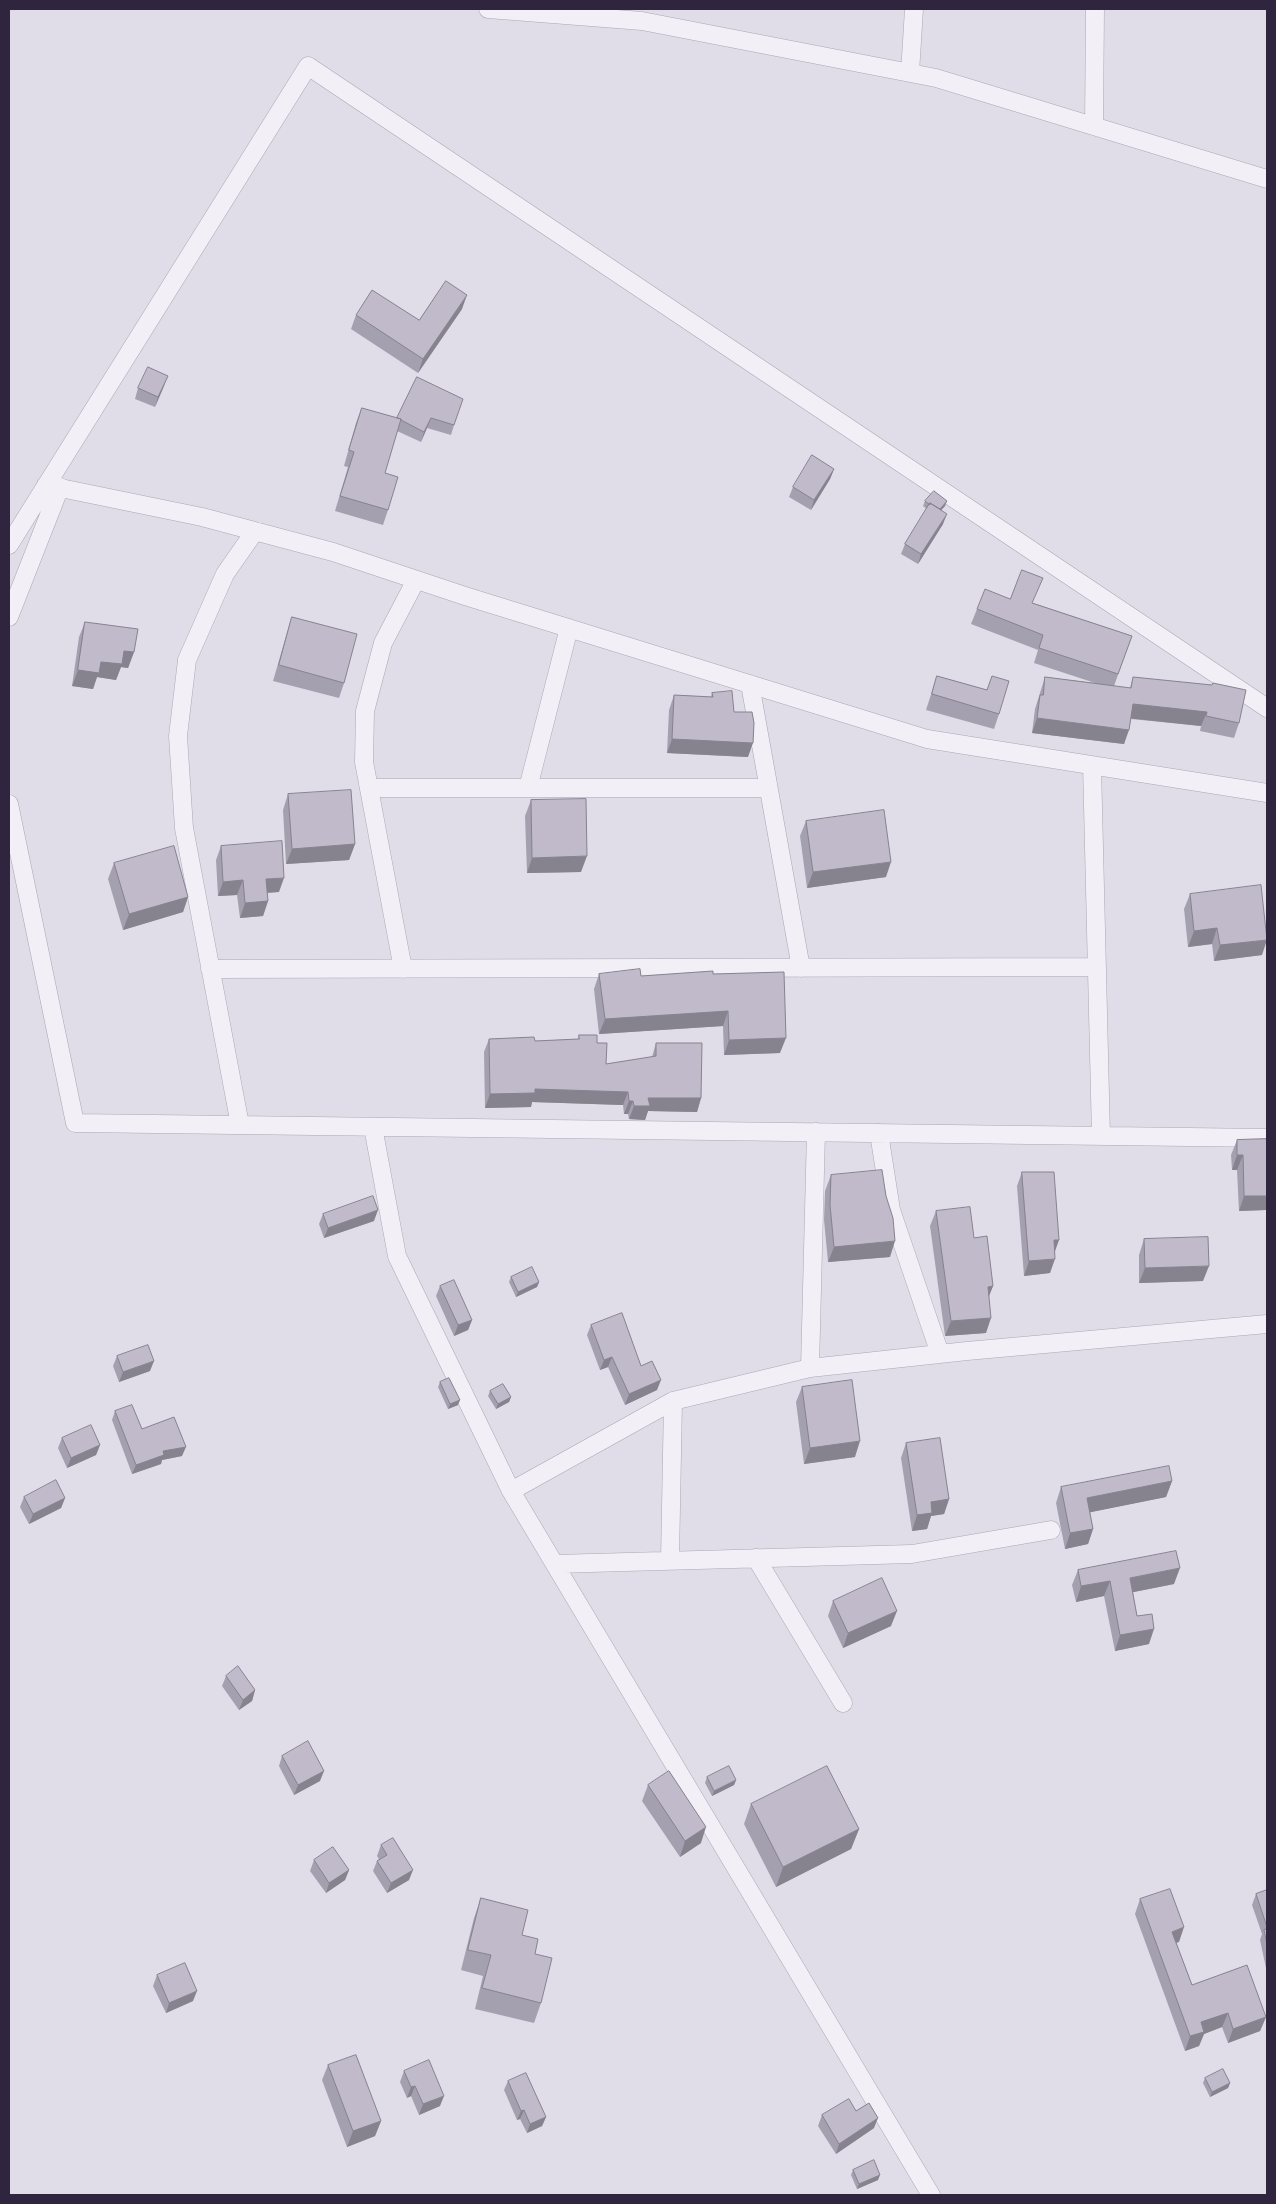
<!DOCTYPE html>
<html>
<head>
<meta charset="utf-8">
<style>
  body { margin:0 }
  #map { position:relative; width:1276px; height:2204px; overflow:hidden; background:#e0dde8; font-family:Quicksand,sans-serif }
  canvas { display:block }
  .frame { position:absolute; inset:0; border:10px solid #2f253f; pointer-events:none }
</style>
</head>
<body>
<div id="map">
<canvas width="1276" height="2204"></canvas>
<div class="frame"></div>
</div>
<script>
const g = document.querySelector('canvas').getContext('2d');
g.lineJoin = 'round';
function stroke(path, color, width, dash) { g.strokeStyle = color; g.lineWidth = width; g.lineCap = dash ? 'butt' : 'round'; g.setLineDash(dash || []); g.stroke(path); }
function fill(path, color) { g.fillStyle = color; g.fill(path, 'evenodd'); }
const street = new Path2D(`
  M488,9l154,12 294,57 331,101
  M910,73l4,-64
  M1094,126l1,-117
  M46,485l156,32 131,35 132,44 462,143 340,54
  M9,545l299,-479 959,642
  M9,617l51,-130
  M750,684l51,284
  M1092,765l9,371
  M369,788h399
  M528,788l41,-160
  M9,804l66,319 1192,15
  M210,969l887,-2
  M403,969l-39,-207 1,-51 18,-68 33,-63
  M240,1125l-56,-297 -6,-92 9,-76 38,-86 30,-43
  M373,1127l24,129 114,235 162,-90 137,-33 6,-236
  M879,1133l12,77 49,144
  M810,1368l157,-17 300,-27
  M511,1491l420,704
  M756,1558l87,145
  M670,1560l3,-159
  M555,1564l357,-10 139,-24`);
stroke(street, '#aba6b5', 19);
stroke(street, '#f2eff6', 18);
fill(new Path2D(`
  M462,309l-44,64 -67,-44 5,-14 63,5z
  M417,377l37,48 -3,10 -24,-7 -6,14 -24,-11 -12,42 3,37 -5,15 -48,-14 13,-44 -4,-1 12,-43 6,-15 35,10z
  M164,386l-9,21 -20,-8 3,-11z
  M834,469l-4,10 -19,31 -22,-13 4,-10z
  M925,501l20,5 -4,4 2,14 -25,40 -17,-10 4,-10 22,-35 -4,-3z
  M1010,599l23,4 99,33 -18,50 16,2 3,-11 106,46 -5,15 -34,-7 1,-5 -70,-7 -7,25 -92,-11 3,-24 10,-32 50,6 -61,-20 4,-13 -67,-26 6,-15z
  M292,617l52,66 -5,15 -66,-17 14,-48z
  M85,622l49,30 -6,16 -7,-1 -5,13 -19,-3 -4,12 -21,-3 7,-49z
  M937,676l50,14 5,-14 7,38 -5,15 -68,-19z
  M712,693l22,19 14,45 -81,-4 2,-43 5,-15 37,2z
  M288,794l67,50 -6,16 -63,4 -3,-54z
  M531,800l50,72 -54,1 -2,-57z
  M806,821l80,56 -79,11 -7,-52z
  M221,846l58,46 -12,1 1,8 -5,15 -23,2 -3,-23 -19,1 -2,-36z
  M114,863l74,34 -5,15 -60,18 -15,-51z
  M1190,894l72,61 -48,6 -2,-17 -24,3 -4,-38z
  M599,974l42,2 72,-2 67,79 -56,2 -1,-29 -124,8 -5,-45z
  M579,1035l18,8 9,21 46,-7 4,-14 45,55 -4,14 -49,-1 -3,9 -16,-1 -1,-5h-4l-1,-9 -91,-3 -1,5 -46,1 -1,-56 5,-13 46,2 43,-2z
  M1267,1139v67l-1,4 -27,1 -2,-41h-5l-1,-15 6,-15z
  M1022,1172l33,80 -5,21 -26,3 -7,-90z
  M831,1175l59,82 -62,5 -4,-42 1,-29z
  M936,1211l38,27 19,48 -4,10 -3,37 -41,3 -15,-110z
  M323,1214l51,7 -50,17 -5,-14z
  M1144,1239l59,42 -64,2v-28z
  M511,1277l28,5 -2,5 -21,10 -7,-15z
  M440,1286l32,34 -4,10 -14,6 -18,-40z
  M591,1325l50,41 16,24 -32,15 -17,-38 -8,3 -13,-35z
  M117,1356l33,15 -31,11 -6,-16z
  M440,1382l18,23 -10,4 -10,-22z
  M802,1387l53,70 -51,7 -8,-62z
  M490,1391l21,6 -2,5 -13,7 -8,-13z
  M115,1411l27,18 40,27 -20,4 -1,4 -29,10 -20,-54z
  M62,1438l38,7 -4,10 -29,13 -9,-20z
  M906,1443l43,56 -5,15 -13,2 -4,13 -15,2 -11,-73z
  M1172,1481l-6,16 -76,15 3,17 -5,15 -23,5 -9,-46 5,-16z
  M24,1497l41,1 -4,10 -32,16 -9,-17z
  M1078,1570l96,14 -41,8 4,24 12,28 -34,7 -11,-55 -28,6 -4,-17z
  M833,1601l58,25 -48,22 -15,-32z
  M226,1676l29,14 -3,11 -13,9 -17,-24z
  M282,1756l38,25 -26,14 -15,-29z
  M707,1777l29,3 -2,5 -22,11 -7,-13z
  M648,1785l53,58 -21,14 -38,-56z
  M751,1804l108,25 -8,20 -75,38 -32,-63z
  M381,1845l28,35 -22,13 -14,-22 4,-10 2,-2 -2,-3z
  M314,1860l35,10 -4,10 -19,13 -16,-22z
  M1267,1890v83l-7,-33 2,-6 -10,-29 4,-11z
  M481,1898l41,37 13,19 6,49 -7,20 -59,-14 8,-33 -22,-6 13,-52z
  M1140,1899l39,43h-3l16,43 74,32 -6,14 -32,12 -6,-16 -18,7 -5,12 -14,5 -50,-137z
  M157,1975l36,26 -27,12 -13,-27z
  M328,2065l53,56 -6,15 -28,11 -25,-67z
  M404,2071l36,35 -21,9 -8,-19 -4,2 -7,-16z
  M1205,2078l25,5 -2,5 -18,9 -7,-14z
  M508,2081l38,36 -4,9 -15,7 -7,-14 -3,1 -13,-30z
  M856,2111l18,17 -38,26 -18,-28 4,-11z
  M853,2170l25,10 -21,9 -6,-14z`), '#a5a0af');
fill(new Path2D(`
  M467,295l-5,14 -44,64 5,-14z
  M168,376l-4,10 -9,21 3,-10z
  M431,418l-4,10 -6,14 3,-10z
  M834,469l-4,10 -19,31 3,-10z
  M947,501l-2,5 -10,11 2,-5z
  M947,514l-4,10 -25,40 3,-10z
  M124,651l10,1 -6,16 -7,-1 -5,13 -19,-3 -4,12 -21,-3 6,-16z
  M1133,704l74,8 -6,14 -74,-8z
  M1037,718l92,12 -5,14 -92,-11z
  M672,739l81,4 -5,14 -81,-4z
  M355,844l-6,16 -63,4 6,-15z
  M587,856l-6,16 -54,1 5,-15z
  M891,862l-5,15 -79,11 6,-16z
  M284,878l-5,14 -18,1 5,-14z
  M243,880l-6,15 -19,1 5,-14z
  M188,897l-5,15 -60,18 6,-16z
  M268,901l-5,15 -23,2 5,-15z
  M1217,928l-5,16 -24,3 6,-16z
  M1267,940l-5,15 -48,6 6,-16z
  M728,1011l-5,15 -124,8 6,-15z
  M786,1038l-6,15 -56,2 5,-15z
  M535,1089l93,3 -5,13 -91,-3 -1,5 -46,1 5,-14z
  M648,1098h53l-4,14 -49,-1 -3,9 -16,-1 5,-13z
  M629,1101h4l-5,13h-4z
  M1237,1155h6l-6,15h-5z
  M1244,1196h23v10l-1,4 -27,1z
  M378,1210l-4,11 -50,17 4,-10z
  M1054,1240h5l-5,14z
  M895,1241l-5,16 -62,5 6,-15z
  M1055,1259l-5,14 -26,3 5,-15z
  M1209,1266l-6,15 -64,2 6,-15z
  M539,1282l-2,5 -21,10 2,-5z
  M993,1286l-6,15 1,-14z
  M991,1318l-5,15 -41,3 6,-15z
  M472,1320l-4,10 -14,6 4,-11z
  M612,1357l-4,10 -8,3 4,-10z
  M154,1361l-4,10 -31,11 4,-10z
  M661,1380l-4,10 -32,15 4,-11z
  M511,1397l-2,5 -13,7 2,-5z
  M460,1400l-2,5 -10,4 2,-5z
  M860,1441l-5,16 -51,7 6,-16z
  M100,1445l-4,10 -29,13 4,-10z
  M186,1447l-4,9 -20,4 -1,4 -29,10 4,-9 27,-14z
  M1172,1481l-6,16 -84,17 5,-16z
  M65,1498l-4,10 -32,16 4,-10z
  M949,1499l-5,15 -13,2 -4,13 -15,2 5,-16 14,-13z
  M1093,1529l-5,15 -23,5 5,-16z
  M1180,1568l-6,16 -50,10 6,-16z
  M1110,1581l-6,15 -28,6 5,-16z
  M897,1611l-6,15 -48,22 5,-15z
  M1154,1629l-5,15 -34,7 5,-16z
  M255,1690l-3,11 -13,9 4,-10z
  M324,1771l-4,10 -26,14 4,-10z
  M736,1780l-2,5 -22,11 2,-5z
  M706,1827l-5,16 -21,14 5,-16z
  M859,1829l-8,20 -75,38 7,-20z
  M349,1870l-4,10 -19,13 3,-10z
  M413,1870l-4,10 -22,13 4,-10z
  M1184,1927l-5,15 -12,4 5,-14z
  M197,1991l-4,10 -27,12 3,-10z
  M1228,2013l-6,14 -18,7 -5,12 -14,5 5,-15 11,-14z
  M1266,2017l-6,14 -32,12 5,-14z
  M1230,2083l-2,5 -18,9 2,-5z
  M415,2086l-4,10 -4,2 4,-11z
  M444,2096l-4,10 -21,9 4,-11z
  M524,2110l-4,9 -3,1 4,-9z
  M546,2117l-4,9 -15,7 3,-9z
  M878,2118l-4,10 -38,26 3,-10z
  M381,2121l-6,15 -28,11 6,-16z
  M880,2175l-2,5 -21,9 2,-5z`), '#86828e');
const building = new Path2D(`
  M446,281l21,14 -44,64 -67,-44 16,-25 47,30z
  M148,367l20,9 -10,21 -20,-9z
  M417,377l46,22 -9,26 -23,-7 -7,14 -23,-12v-1l-4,-1z
  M362,408l39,11 -16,54 13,4 -10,33 -48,-14 14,-44 -5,-2z
  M812,455l22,14 -20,31 -21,-13z
  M934,491l13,10 -7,8 -10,-6v2l-5,-4z
  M930,503l17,11 -26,40 -16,-10z
  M1022,570l21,8 -11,25 100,33 -14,38 -79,-26 4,-13 -66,-26 8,-20 25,10z
  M292,617l65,17 -13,49 -65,-18z
  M85,622l53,7 -4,23 -10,-1 -2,13 -21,-2 -2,11 -21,-3z
  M937,676l50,14 5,-14 17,5 -10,33 -67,-20z
  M1045,677l86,11 2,-11 79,8 1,-2 33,7 -7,33 -33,-7 1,-4 -74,-8 -4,26 -92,-12 3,-23h3z
  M732,691l2,21h18l2,11 -1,20 -81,-4 2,-44 39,2 -1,-4z
  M351,790l4,54 -63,5 -4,-55z
  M586,799l1,57 -55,2 -1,-58z
  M884,810l7,52 -78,10 -7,-51z
  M282,841l2,37 -18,1 2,22 -23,2 -2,-23 -20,2 -2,-36z
  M174,846l14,51 -59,17 -15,-51z
  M1261,885l6,55 -47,5 -3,-17 -23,3 -4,-37z
  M640,969l1,7 72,-5v3l71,-2 2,66 -57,2 -1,-29 -123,8 -6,-45z
  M579,1035h18v8h10l-1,21 50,-8v-13h46l-1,55h-53l2,8h-16l-1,-5h-4l-1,-9 -93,-3v4l-45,1 -1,-55 45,-2 1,4 44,-2z
  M1267,1139v57h-23l-1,-41h-6v-15z
  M882,1170l4,26 7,22 2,23 -61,6 -4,-42 1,-30z
  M1022,1172h32l5,68h-5l1,19 -26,2z
  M373,1196l5,14 -50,18 -5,-14z
  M970,1207l4,31 13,-2 6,50 -5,1 3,31 -40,3 -15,-110z
  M1208,1237l1,29 -64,2 -1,-29z
  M532,1267l7,15 -21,10 -7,-15z
  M454,1280l18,40 -14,5 -18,-39z
  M622,1313l19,53 11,-5 9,19 -32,14 -17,-37 -8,3 -13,-35z
  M148,1345l6,16 -31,11 -6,-16z
  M449,1378l11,22 -10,4 -10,-22z
  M852,1380l8,61 -50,7 -8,-61z
  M503,1384l8,13 -13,7 -8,-13z
  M132,1405l10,24 32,-12 12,30 -23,4 1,4 -28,10 -21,-54z
  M91,1425l9,20 -29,13 -9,-20z
  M940,1438l9,61 -18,3 1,11 -15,2 -11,-72z
  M1169,1466l3,15 -85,17 6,31 -23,4 -9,-46z
  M56,1480l9,18 -32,16 -9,-17z
  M1176,1551l4,17 -50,10 7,38 15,-2 2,15 -34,6 -10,-54 -29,5 -3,-16z
  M882,1578l15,33 -49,22 -15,-32z
  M238,1666l17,24 -12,10 -17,-24z
  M308,1741l16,30 -26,14 -16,-29z
  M729,1766l7,14 -22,11 -7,-14z
  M827,1766l32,63 -76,38 -32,-63z
  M669,1771l37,56 -21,14 -37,-56z
  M393,1838l20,32 -22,13 -14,-22 10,-6 -6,-10z
  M333,1847l16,23 -20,13 -15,-23z
  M1170,1889l14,38 -12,5 20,53 55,-20 19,52 -33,12 -5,-16 -27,9 3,10 -14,4 -50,-137z
  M1267,1890v37l-11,-33z
  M481,1898l47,12 -6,25 16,4 -3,15 17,4 -11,45 -59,-15 9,-33 -23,-5z
  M1267,1929v16l-3,-15z
  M185,1963l12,28 -28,12 -12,-28z
  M356,2055l25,66 -28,10 -25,-66z
  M429,2060l15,36 -21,8 -8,-18 -4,1 -7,-16z
  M1223,2069l7,14 -18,9 -7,-14z
  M526,2073l20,44 -16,7 -6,-14 -3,1 -13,-30z
  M849,2099l7,12 13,-8 9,15 -39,26 -17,-29z
  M874,2160l6,15 -21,9 -6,-14z`);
fill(building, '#c0bacb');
stroke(building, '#86828e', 1);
</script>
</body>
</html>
